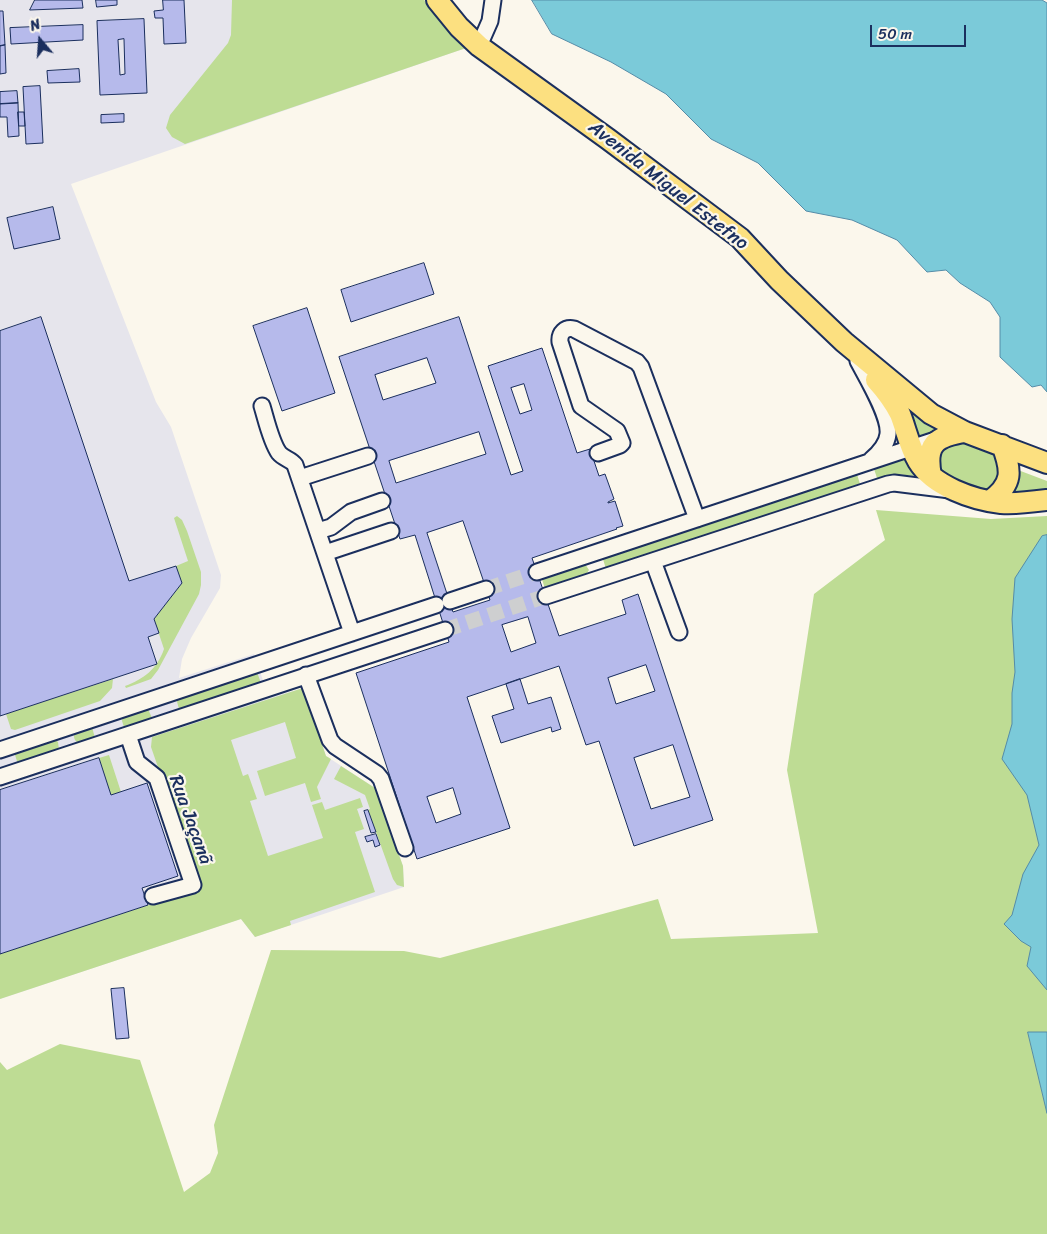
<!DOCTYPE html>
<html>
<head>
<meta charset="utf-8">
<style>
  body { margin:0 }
  #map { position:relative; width:1047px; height:1234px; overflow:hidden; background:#fbf7ec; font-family:Sriracha,sans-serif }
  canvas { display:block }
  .north { position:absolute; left:15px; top:15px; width:50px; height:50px; -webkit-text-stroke:4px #fbf7ec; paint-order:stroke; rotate:342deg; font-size:14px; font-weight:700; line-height:20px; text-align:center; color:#1b2f5e }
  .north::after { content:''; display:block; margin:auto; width:18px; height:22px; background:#1b2f5e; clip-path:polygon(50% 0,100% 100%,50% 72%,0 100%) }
  .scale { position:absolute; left:870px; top:25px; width:96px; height:22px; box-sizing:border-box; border:2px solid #1b2f5e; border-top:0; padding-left:6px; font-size:15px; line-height:18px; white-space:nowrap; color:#1b2f5e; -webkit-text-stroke:4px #fbf7ec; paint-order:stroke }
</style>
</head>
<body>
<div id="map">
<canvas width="1047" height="1234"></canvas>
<div class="north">N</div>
<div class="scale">50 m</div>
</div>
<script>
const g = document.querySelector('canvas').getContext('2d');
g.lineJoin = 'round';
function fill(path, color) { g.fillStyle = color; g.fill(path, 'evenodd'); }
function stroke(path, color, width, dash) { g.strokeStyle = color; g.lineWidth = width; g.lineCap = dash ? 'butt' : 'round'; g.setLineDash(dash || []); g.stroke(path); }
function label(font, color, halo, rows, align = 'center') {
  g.font = font + ' Sriracha,sans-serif'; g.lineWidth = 4.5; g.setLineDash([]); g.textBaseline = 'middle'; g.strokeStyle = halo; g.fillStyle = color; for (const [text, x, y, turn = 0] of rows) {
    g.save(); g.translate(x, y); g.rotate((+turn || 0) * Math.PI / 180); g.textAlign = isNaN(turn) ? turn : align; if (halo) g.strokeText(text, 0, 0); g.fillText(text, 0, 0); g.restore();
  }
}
fill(new Path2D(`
  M0,0h424l45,47 -398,137 85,218 15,25 50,148 -1,13 -29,50 -9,21 -3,19 75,-24 15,44 34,-10 23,68 49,32 28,78 1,21 -149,50 -14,-18 -241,80z`), '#e6e5ec');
fill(new Path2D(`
  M232,0h192l45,47 -284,97 -13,-7 -6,-9 4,-13 58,-72 3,-8z
  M909,410h1l29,21 -21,9z
  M958,440l35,14 5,5 6,12 -13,18c-13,2 -40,-11 -51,-18l-4,-19z
  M906,457l8,18 -1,1 -16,-2 -20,4 -4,-12z
  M1018,470l29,11v11l-37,4z
  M856,471l4,13 -254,85 -4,-13z
  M876,510l115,9 56,-3v718h-1047v-172l7,8 53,-26 80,16 44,132 26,-19 8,-20 -4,-28 57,-175 133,1 36,7 218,-59 13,40 147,-6 -31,-163 27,-176 71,-54z
  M177,516l5,4 5,11 14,41v13l-2,9 -41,76 -7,9 -25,9 -1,-2c19,-7 32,-17 39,-37l-10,-30 28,-36 -6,-17 12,-5 -14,-43z
  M585,564l4,6 -4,6 -40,13 -4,-13z
  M257,672l4,11 -82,26 -3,-11z
  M113,679l-1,9 -12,13 -85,29 -4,-1 -5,-15z
  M303,688l23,68 5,3 -14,28 4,12 -10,3 -6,-19 -40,13 -8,-25 39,-13 -11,-36 -54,18 12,36 5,-2 9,25 -7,2 18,55 55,-18 -11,-33 10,-3 3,8 35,-12 3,9 -6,2 7,20 -9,3 20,60 -85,29 1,4 -36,12 -14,-18 -241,80v-45l200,-66 -49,-141 1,-10z
  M148,709l4,9 -2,2 -26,7 -2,-6 1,-5z
  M92,727l3,11 -17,5c-4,-3 -5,-6 -3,-11z
  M55,739l3,3 1,8 -41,14 -4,-12z
  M109,755l12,37 -10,3 -12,-37z
  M341,766l34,22 28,78 1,21 -7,-2 -4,-6 -25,-69 2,-1 -5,-14 -31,-16z`), '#bedc94');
const water = new Path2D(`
  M532,0h510l5,3v389l-6,-7 -9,2 -32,-30v-40l-10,-15 -30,-19 -14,-13 -19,2 -30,-32 -45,-20 -46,-9 -48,-48 -47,-24 -45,-45 -55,-32 -59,-28z
  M1047,535v455l-20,-24 4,-19 -10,-6 -17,-17 8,-9 11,-41 16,-29 -12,-50 -25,-36 10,-35v-31l3,-21 -3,-53 3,-41 27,-42z
  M1028,1032h19v81z`);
fill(water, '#7bcad9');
stroke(water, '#558ca8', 1);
const building = new Path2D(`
  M35,0h47l1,8 -53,2z
  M96,0h21v5l-20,2z
  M163,0h21l2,43 -22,1 -1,-26h-8l-1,-7 9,-1z
  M0,11h3l2,34 -5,1z
  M144,19l3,74 -47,2 -3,-74zM124,39l1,35 -5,1 -2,-35z
  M83,25v15l-72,4 -1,-16z
  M5,45l1,28 -6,1v-28z
  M79,69l1,13 -32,1 -1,-12z
  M40,86l3,57 -17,1 -3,-57z
  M17,91l1,12 -18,1v-12z
  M18,103l1,33 -11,1 -1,-20h-7v-13z
  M18,112h6l1,14h-6z
  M124,114v8l-23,1v-8z
  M53,207l7,32 -46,10 -7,-31z
  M424,263l10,31 -83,28 -10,-32z
  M307,308l28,85 -53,18 -29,-85z
  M41,317l88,264 47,-15 6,17 -28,36 5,14 -11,4 9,27 -157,52v-385z
  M459,317l52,158 12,-4 -35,-105 54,-18 35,105 13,-4 9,27 6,-2 9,25 -6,3v1l7,-2 8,25 -7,2 1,1 -85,29 27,78 67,-22 -4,-14 16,-6 75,226 -79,26 -35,-105 -13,4 -27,-79 -92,31 43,131 -93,31 -61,-186 93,-31 -34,-107 -15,4 -61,-182zM427,358l9,25 -53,17 -8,-25zM524,384l8,26 -12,4 -9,-26zM479,432l7,22 -90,29 -7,-22zM463,521l27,79 -37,12 -26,-79zM528,617l8,26 -25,9 -9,-27zM646,665l9,26 -39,13 -8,-26zM673,745l17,52 -39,12 -17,-51zM453,788l8,26 -25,9 -9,-26z
  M520,679l8,25 23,-7 10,32 -9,3 -1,-5 -50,16 -9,-27 22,-7 -8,-25z
  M99,758l12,37 36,-12 31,93 -36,12 6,17 -148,49v-164z
  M368,810l8,22 -5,1 -7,-22z
  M376,834l4,11 -5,2 -2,-7 -6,2 -2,-5z
  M124,988l5,50 -13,1 -5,-50z`);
fill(building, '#b6baeb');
stroke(building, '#1b2f5e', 1);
stroke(new Path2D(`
  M486,589l51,-17
  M445,630l101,-34`), '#cecfd0', 15, [15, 8]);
const minor = new Path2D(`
  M479,46l11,-25 3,-21
  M858,361c9,17 32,55 30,73 -1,11 -9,19 -17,26
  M262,406c4,13 9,36 17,47 5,6 12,6 16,12l57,168
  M598,453l22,-8 2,-2 -5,-12 -36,-25 -21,-64c-1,-9 5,-15 14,-13l63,33 4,5 56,152
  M300,478l68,-22
  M318,531l13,-4 20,-15 31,-11
  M325,553l66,-22
  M653,561l26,71
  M537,572l401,-133
  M546,596l342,-112 6,-1 56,7
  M450,601l36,-12
  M306,675l24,65 5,6 42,28 4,5 24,69
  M128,735l9,27 20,16 36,107 -40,11
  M0,750l436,-145
  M0,777l445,-147`);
const major = new Path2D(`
  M437,0l22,27 20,19 129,93 132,99 39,42 65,62 87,72 34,18 82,31
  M876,380c9,10 18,22 24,34 6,15 9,32 18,47 15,25 55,39 83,42 15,1 31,-1 46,-3
  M931,476c-6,-32 4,-39 34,-44
  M990,501c23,-17 22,-30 12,-56`);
stroke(minor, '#1b2f5e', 19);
stroke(major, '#1b2f5e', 24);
stroke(minor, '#fbf7ec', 15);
stroke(major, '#fce080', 20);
label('19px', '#1b2f5e', '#fbf7ec', [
  ["Avenida Miguel Estefno",668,186,38],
  ["Rua Jaçanã",190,820,70]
]);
</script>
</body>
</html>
